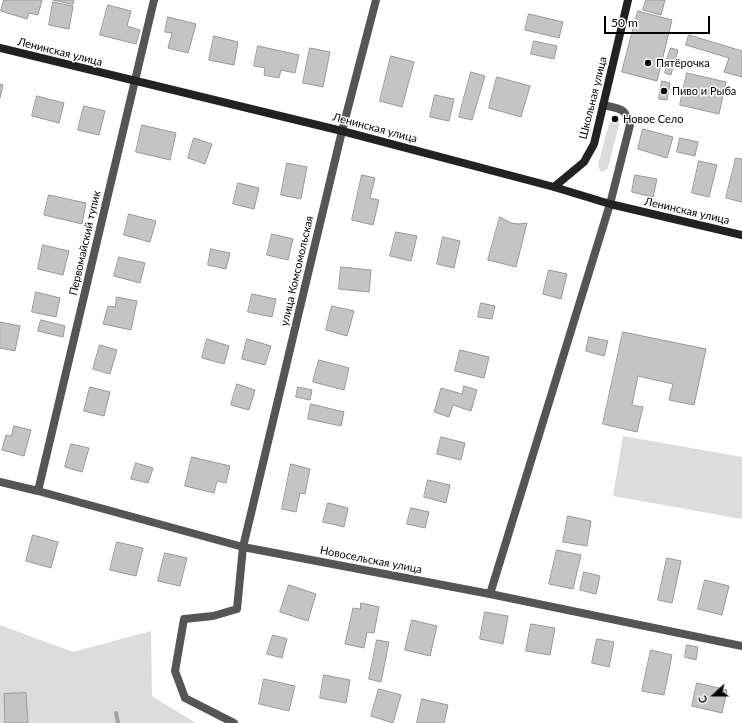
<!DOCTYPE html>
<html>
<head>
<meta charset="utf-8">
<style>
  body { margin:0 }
  #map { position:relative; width:742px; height:723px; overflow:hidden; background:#fff; font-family:Lato,sans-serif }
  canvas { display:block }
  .north { position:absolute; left:694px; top:675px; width:40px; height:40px; -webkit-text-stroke:3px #fff; paint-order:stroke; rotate:249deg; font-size:11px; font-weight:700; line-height:16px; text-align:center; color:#000 }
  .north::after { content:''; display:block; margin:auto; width:14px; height:18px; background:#000; clip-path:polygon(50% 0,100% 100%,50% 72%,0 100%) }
  .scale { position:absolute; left:604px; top:16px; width:106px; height:18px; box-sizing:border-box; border:2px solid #000; border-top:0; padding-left:5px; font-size:12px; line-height:14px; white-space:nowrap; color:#000; -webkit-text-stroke:3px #fff; paint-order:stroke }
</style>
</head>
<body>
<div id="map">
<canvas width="742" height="723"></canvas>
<div class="north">С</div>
<div class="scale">50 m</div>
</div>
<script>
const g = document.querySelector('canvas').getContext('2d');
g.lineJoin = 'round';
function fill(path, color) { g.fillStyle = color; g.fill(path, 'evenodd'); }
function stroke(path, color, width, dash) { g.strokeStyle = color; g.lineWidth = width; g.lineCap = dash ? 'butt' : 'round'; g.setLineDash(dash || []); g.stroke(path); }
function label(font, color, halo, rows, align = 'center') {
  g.font = font + ' Lato,sans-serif'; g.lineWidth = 3; g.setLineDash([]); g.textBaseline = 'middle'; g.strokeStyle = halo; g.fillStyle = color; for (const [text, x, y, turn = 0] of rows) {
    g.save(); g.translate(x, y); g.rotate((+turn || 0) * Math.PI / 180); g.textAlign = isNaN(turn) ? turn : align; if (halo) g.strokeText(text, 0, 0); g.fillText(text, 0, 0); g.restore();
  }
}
fill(new Path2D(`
  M614,119l5,3v3l-11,43 -5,4 -3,-1 -2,-6 11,-42z
  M623,436l119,21v62l-129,-23z
  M0,625l73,27 78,-21 1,65 44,27h-196z`), '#dcdcdc');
stroke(new Path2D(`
  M116,713l2,10`), '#a3a3a3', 4);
const building = new Path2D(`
  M4,0h38l-4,15 -9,-2 -2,6 -26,-8z
  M53,0h21l-1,4z
  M646,0h19l-4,15 -18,-5z
  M53,2l20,4 -4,23 -20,-4z
  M108,5l23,6 -4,15 13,4 -4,14 -36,-9z
  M638,11l34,9 -15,61 -35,-9z
  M529,14l34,8 -4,16 -34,-8z
  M168,17l28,7 -8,29 -20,-5 4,-15 -7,-1z
  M689,35l53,16v26l-18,-5 5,-14 -43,-13z
  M214,36l24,6 -4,23 -25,-5z
  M534,41l23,5 -3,13 -23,-5z
  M258,46l41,9 -4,18 -14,-3 -2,8 -15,-3 1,-7 -11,-2z
  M310,48l20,4 -7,35 -20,-4z
  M671,48l7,2 -3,12 -8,-3z
  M391,56l23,6 -12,45 -22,-6z
  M668,61l6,1 -3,13 -6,-2z
  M471,72l14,4 -13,44 -13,-3z
  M687,73l39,9 -7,32 -39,-9z
  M497,77l33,9 -9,31 -32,-9z
  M662,81l8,2 -3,17 -8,-1z
  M0,84l3,1 -3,13z
  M435,95l19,4 -5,22 -19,-4z
  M37,96l27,7 -5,20 -27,-7z
  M84,106l21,5 -6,24 -21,-5z
  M142,125l34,8 -6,27 -34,-8z
  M643,129l30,8 -6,21 -29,-9z
  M194,138l18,6 -7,20 -17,-6z
  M680,138l18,4 -3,14 -18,-4z
  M736,158l6,1v43l-16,-4z
  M699,161l18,4 -8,32 -17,-4z
  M287,163l20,4 -6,32 -20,-4z
  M362,175l13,3 -5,20 9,2 -6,25 -21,-5z
  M635,175l22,4 -4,18 -21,-5z
  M238,183l21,5 -5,21 -21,-5z
  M49,195l37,8 -4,21 -38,-9z
  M129,214l27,7 -6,21 -26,-7z
  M500,217l11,6 7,1 9,-1 -11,44 -28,-7z
  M396,232l21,4 -6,25 -21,-5z
  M272,234l21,5 -5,21 -21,-5z
  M443,237l17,4 -6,27 -17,-4z
  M43,245l26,6 -6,24 -25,-6z
  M211,249l19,4 -4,16 -18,-4z
  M119,257l26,6 -5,20 -26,-7z
  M341,267l30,3 -2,22 -30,-3z
  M549,270l18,4 -6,25 -18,-5z
  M36,292l24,6 -4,19 -24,-5z
  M252,294l24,5 -4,18 -24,-5z
  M117,297l20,4 -6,29 -28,-6 5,-18 7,1z
  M481,303l14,3 -3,13 -14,-2z
  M332,306l22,5 -7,25 -21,-6z
  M41,320l24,6 -2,11 -25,-6z
  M0,322l20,4 -5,25 -15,-3z
  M623,332l83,17 -12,56 -25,-5 4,-16 -35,-8 -6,29 11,2 -6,25 -34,-8z
  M589,337l19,4 -4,15 -18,-5z
  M207,339l22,7 -5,18 -22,-6z
  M247,339l24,7 -6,19 -23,-6z
  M100,345l17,5 -7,24 -17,-5z
  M460,350l29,7 -5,21 -29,-7z
  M319,360l30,8 -5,22 -31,-8z
  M237,384l18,6 -6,20 -18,-5z
  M464,386l13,4 -6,21 -18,-6 -4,12 -15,-5 7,-24 21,6z
  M90,387l20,5 -6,24 -20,-5z
  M298,387l14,3 -2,10 -14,-3z
  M311,404l33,8 -3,14 -33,-7z
  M14,426l17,4 -7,26 -22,-6 4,-15 5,1z
  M441,437l24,6 -4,17 -24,-6z
  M71,444l18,4 -7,24 -17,-5z
  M192,457l38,9 -4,17 -9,-2 -3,12 -29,-7z
  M136,463l17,5 -5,15 -17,-4z
  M291,464l19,5 -5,25 -5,-1 -4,19 -14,-3z
  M428,480l22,5 -4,18 -22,-6z
  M328,503l20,5 -4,19 -21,-5z
  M411,508l18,4 -4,16 -18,-4z
  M568,516l23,5 -4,25 -24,-4z
  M33,535l25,7 -7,26 -25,-7z
  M117,542l26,6 -7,28 -26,-6z
  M557,550l24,5 -8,34 -24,-5z
  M165,553l22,5 -7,28 -22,-5z
  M667,558l14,3 -9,42 -14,-3z
  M584,572l16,4 -4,18 -16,-4z
  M705,580l24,6 -7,29 -24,-6z
  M289,585l27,9 -8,27 -28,-9z
  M361,603l18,4 -5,26 -7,-1 -3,16 -19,-4 8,-36 7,1z
  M485,612l23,4 -5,28 -23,-5z
  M412,620l25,6 -7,30 -25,-6z
  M531,624l24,4 -5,27 -24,-4z
  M273,635l14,4 -5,19 -15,-4z
  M597,639l17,3 -5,25 -17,-4z
  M377,640l12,2 -8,40 -12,-3z
  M687,645l11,2 -2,13 -11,-3z
  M651,650l21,5 -8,40 -22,-4z
  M324,675l26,5 -4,23 -26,-5z
  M264,679l31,7 -6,25 -30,-7z
  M697,683l30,7 -5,23 -30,-7z
  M379,689l22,6 -8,28 -22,-7z
  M26,693l2,30h-23l-1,-29z
  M422,699l26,6 -4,18h-27z`);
fill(building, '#c4c4c4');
stroke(building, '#999', 1);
stroke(new Path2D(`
  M603,105c17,4 22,2 27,20l-20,79`), '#555', 8);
stroke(new Path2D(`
  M0,482l38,9 205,56 247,47 252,52
  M38,491l116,-491
  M490,594l120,-390
  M234,723l-49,-25 -10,-27 9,-52 29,-3 24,-7 6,-62 99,-416 34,-131`), '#555', 8);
stroke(new Path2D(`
  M0,48l342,83 212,56 56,17 132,31
  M554,187l30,-25 10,-18 34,-144`), '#222', 8);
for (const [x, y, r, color] of [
  [648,63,4,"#000"],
  [664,91,4,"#000"],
  [615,119,4,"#000"]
]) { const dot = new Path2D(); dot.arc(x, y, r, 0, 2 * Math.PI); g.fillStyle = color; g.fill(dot); stroke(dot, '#fff', 1.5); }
label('11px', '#000', '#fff', [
  ["Ленинская улица",60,52,14],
  ["Школьная улица",593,98,-76],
  ["Ленинская улица",375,128,15],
  ["Ленинская улица",687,211,13],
  ["Первомайский тупик",85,243,-77],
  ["улица Комсомольская",297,271,-77],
  ["Новосельская улица",371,560,11]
]);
label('11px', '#000', '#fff', [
  ["Пятёрочка",656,63],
  ["Пиво и Рыба",672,91],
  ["Новое Село",623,119]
], 'left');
</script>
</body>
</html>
